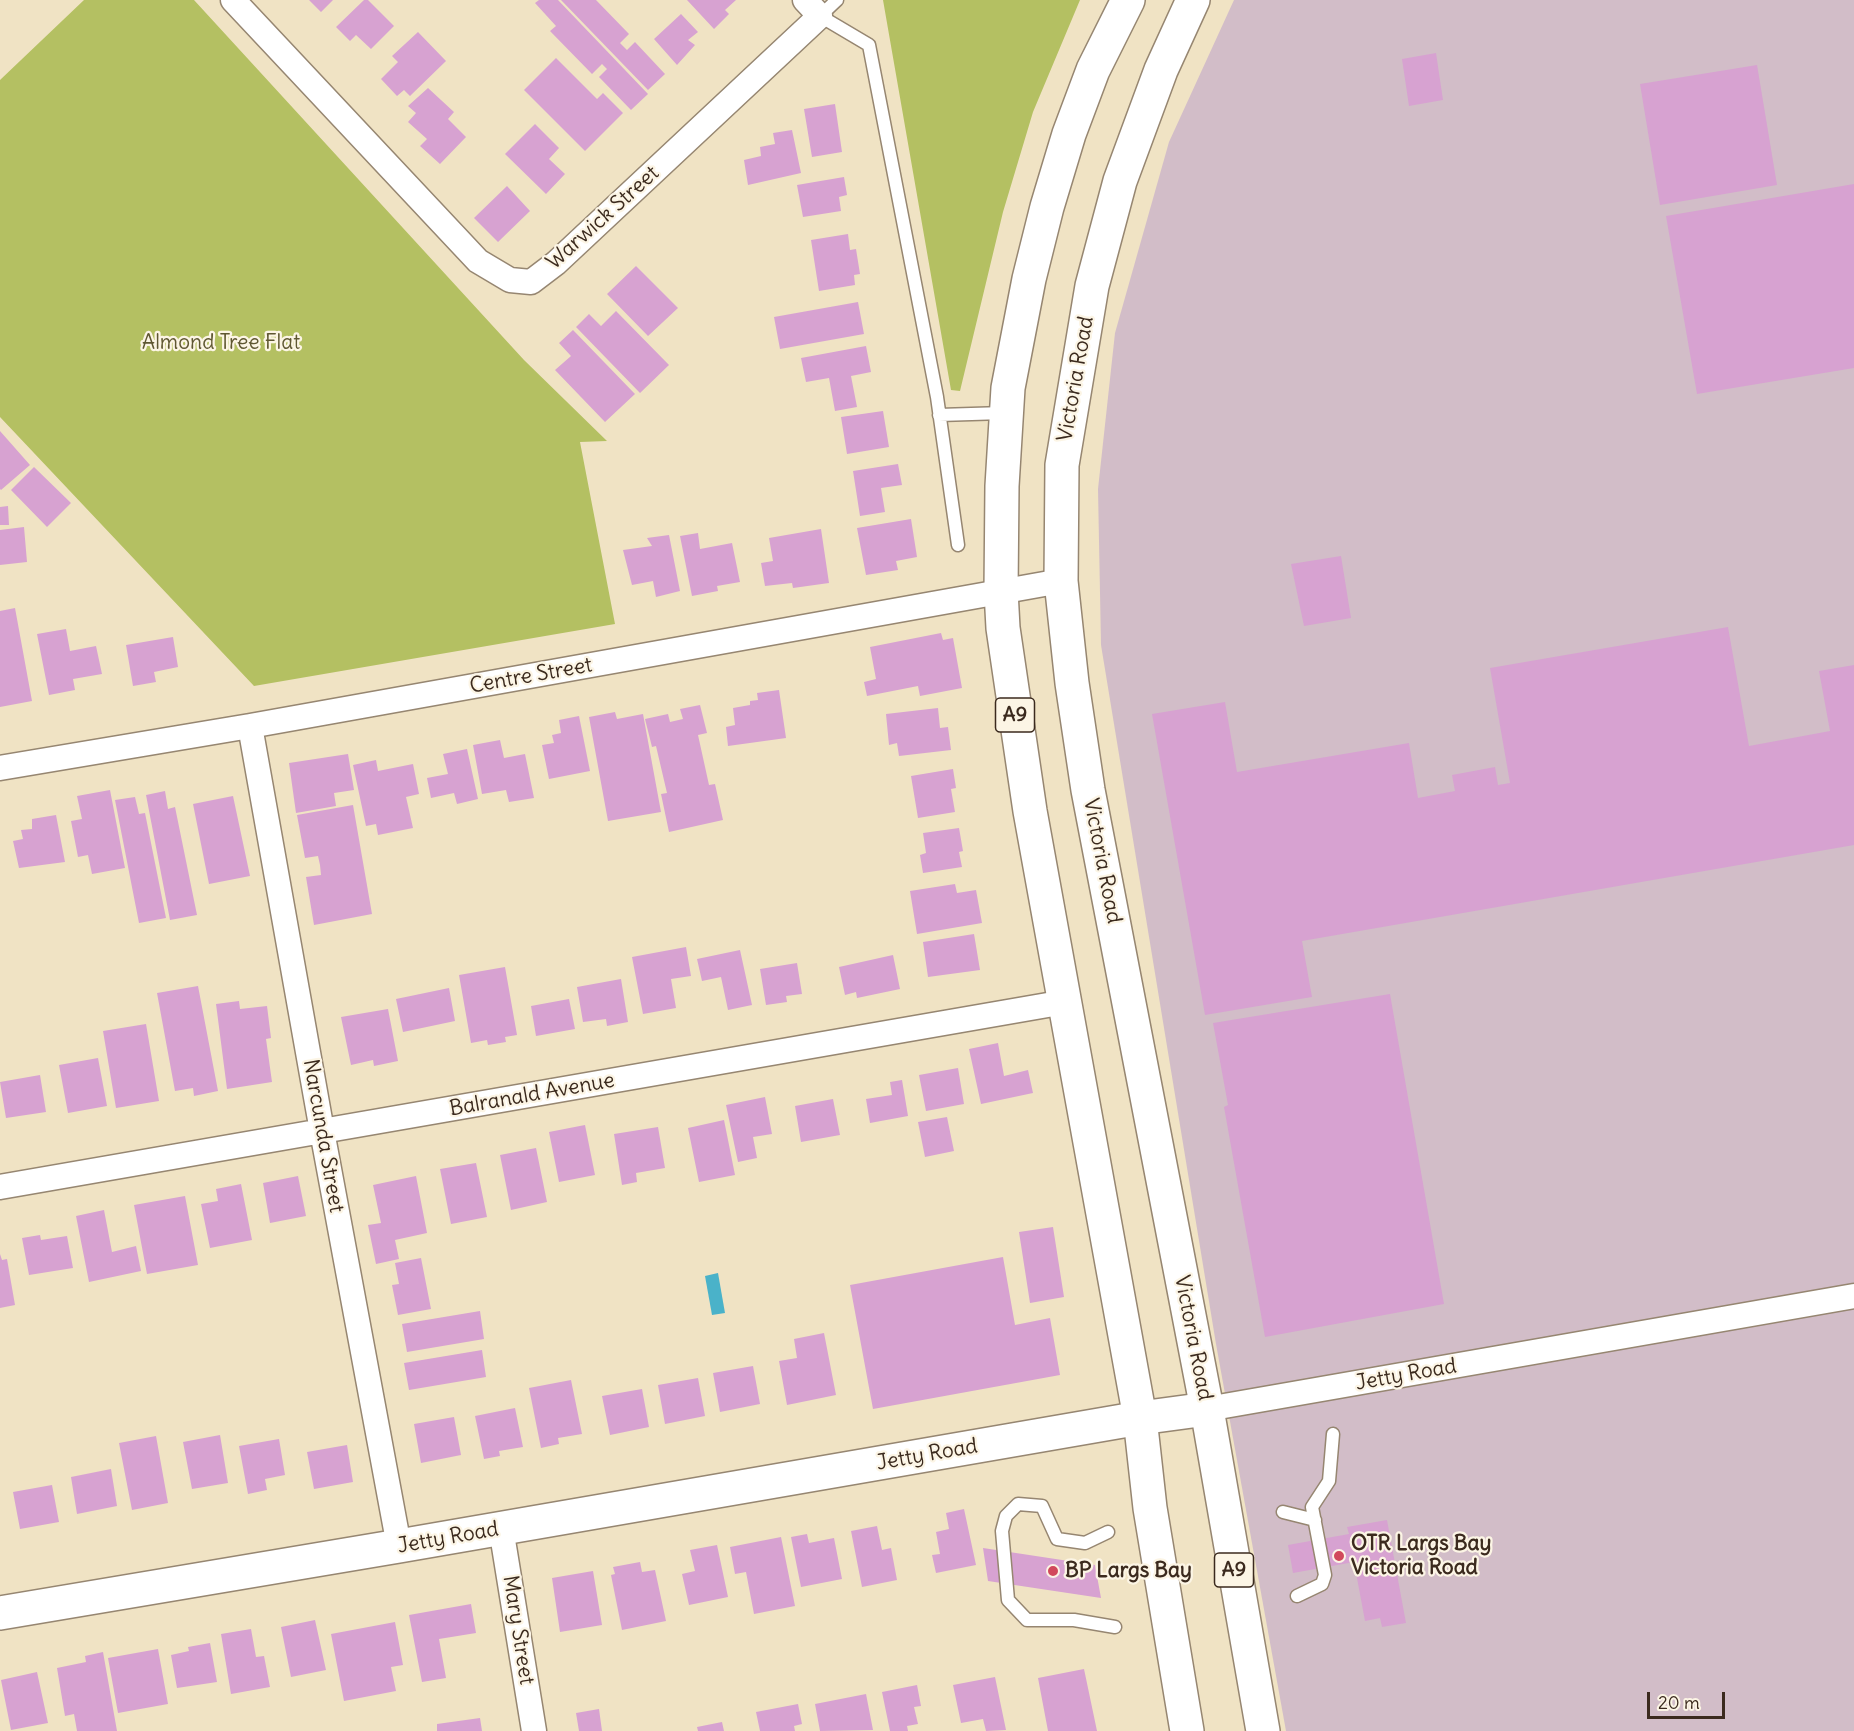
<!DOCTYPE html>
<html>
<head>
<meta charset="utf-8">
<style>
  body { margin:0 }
  #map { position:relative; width:1854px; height:1731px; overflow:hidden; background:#f0e3c4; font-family:Delius,sans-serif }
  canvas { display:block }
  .scale { position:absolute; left:1647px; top:1692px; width:78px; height:27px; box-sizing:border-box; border:3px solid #3b2a1e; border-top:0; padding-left:8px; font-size:18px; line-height:21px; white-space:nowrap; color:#3b2a1e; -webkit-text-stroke:4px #fcf5e5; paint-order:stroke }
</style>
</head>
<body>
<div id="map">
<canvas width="1854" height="1731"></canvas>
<div class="scale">20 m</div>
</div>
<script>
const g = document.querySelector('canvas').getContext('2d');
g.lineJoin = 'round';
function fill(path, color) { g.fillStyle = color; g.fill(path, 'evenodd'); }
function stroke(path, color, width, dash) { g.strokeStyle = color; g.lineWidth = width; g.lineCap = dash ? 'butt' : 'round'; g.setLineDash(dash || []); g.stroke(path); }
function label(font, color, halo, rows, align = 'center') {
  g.font = font + ' Delius,sans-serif'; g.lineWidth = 4.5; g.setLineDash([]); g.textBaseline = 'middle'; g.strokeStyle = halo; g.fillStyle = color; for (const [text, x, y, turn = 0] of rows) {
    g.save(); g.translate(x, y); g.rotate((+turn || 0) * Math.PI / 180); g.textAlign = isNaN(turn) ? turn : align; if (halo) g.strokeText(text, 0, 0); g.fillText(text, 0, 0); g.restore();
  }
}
fill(new Path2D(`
  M1234,0h620v1731h-568l-70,-387 -115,-699 -3,-156 17,-156 54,-191z`), '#d2bdc8');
fill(new Path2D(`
  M84,0h110l330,360 83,81 -27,1 35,182 -361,62 -254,-269v-337z
  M883,0h197l-47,112 -30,100 -43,179 -9,-1z`), '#b4c062');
fill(new Path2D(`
  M718,1273l7,40 -13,2 -7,-39z`), '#4ab2c9');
fill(new Path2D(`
  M309,0h24l-12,12z
  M364,0h4l26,26 -23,23 -15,-14 -6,6 -14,-14z
  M539,0h19l90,94 -17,16 -32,-33 8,-8 -5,-5 -10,10 -42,-43 6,-5 -21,-23z
  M561,0h35l33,34 -9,9 7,7 8,-8 30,32 -17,16z
  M687,0h49l-11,10 4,4 -15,15z
  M681,14l17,18 -10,8 7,5 -18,20 -23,-26z
  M418,32l28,29 -36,35 -6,-6 -7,6 -16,-17 17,-17 -6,-6z
  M1436,53l7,47 -34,6 -7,-47z
  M556,58l41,41 6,-6 20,20 -38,38 -61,-61z
  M1757,65l20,120 -117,20 -20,-121z
  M428,88l26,24 -6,7 18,18 -26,27 -20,-18 7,-7 -19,-17 8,-9 -8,-7z
  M835,104l7,48 -30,5 -8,-48z
  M535,124l24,24 -10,11 16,15 -19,20 -41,-40z
  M792,130l9,43 -53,12 -4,-25 17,-4 -1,-9 15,-3 -2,-11z
  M844,177l3,18 -8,2 2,14 -38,6 -6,-32z
  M1854,184v184l-157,26 -31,-178z
  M507,186l23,25 -32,31 -24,-24z
  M848,234l2,16 6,-1 4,25 -6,1 1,10 -36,6 -8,-51z
  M636,266l42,42 -30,28 -41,-42z
  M858,302l6,32 -84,15 -6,-32z
  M616,311l53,54 -29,28 -64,-66 13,-13 12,12z
  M573,330l62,64 -30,28 -50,-52 16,-14 -12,-13z
  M866,346l5,26 -20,4 6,31 -22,4 -6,-33 -23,4 -5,-24z
  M883,411l6,36 -42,7 -6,-37z
  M0,431l30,34 -29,25 -1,-1z
  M898,464l4,21 -21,3 4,24 -25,4 -7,-45z
  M34,467l37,36 -24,24 -36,-37z
  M8,506l1,19h-9v-18z
  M911,519l6,38 -21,4 2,9 -32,5 -9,-47z
  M24,527l3,35 -27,3v-35z
  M821,529l8,54 -36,5 -1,-5 -27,3 -4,-23 12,-2 -4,-23z
  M698,533l2,16 32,-6 8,39 -23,4 1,5 -26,5 -12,-60z
  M669,535l11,56 -24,6 -3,-16 -21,4 -9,-35 29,-4 -5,-8z
  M1341,556l10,62 -47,8 -13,-62z
  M15,608l17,93 -32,6v-96z
  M1728,627l21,119 81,-15 -11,-60 35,-6v180l-552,96 10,56 -107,18 -53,-301 73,-12 12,70 172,-29 9,55 37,-7 -3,-16 43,-8 3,18 12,-2 -20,-115z
  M66,629l4,22 26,-5 6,28 -29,5 2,11 -26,5 -12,-61z
  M941,633l2,7 10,-2 9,50 -42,8 -2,-10 -51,10 -3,-14 12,-3 -6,-32z
  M173,637l5,30 -24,5 2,10 -23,4 -7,-41z
  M779,690l7,48 -58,8 -2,-19 9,-2 -2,-17 17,-3v-4l8,-1 -1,-7z
  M700,705l7,28 -9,2 11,50 6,-1 8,36 -54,12 -8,-38 6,-1 -11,-47 -4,1 -7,-28 23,-5 2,8 13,-3 -3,-10z
  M938,708l2,20 8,-1 3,23 -52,6 -2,-13 -8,2 -3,-31z
  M615,712l2,7 26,-5 18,98 -53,9 -19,-104z
  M579,716l11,55 -41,8 -7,-34 12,-2 -2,-8 9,-2 -2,-13z
  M500,740l4,18 21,-4 9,44 -25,4 -3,-12 -24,4 -9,-49z
  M467,749l11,50 -21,5 -3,-11 -23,5 -4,-20 21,-4 -5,-20z
  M348,754l6,36 -20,3 2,13 -40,7 -7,-50z
  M376,760l2,11 35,-7 6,30 -13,3 7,31 -35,7 -2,-11 -10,2 -13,-61z
  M953,769l3,19 -5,1 4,23 -37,6 -7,-42z
  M110,790l15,78 -33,6 -4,-19 -10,2 -7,-36 11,-2 -5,-23z
  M165,791l3,18 7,-2 22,108 -27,5 -24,-125z
  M233,796l17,80 -41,8 -16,-80z
  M135,797l4,17 6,-1 21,105 -27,5 -24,-123z
  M353,805l19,109 -58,11 -8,-48 15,-2 -1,-10 -2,-9 -13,2 -8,-43z
  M56,815l9,47 -46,6 -6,-27 10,-2 -2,-9 11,-1v-10z
  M959,828l4,23 -4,1 3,15 -39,6 -3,-18 6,-2 -3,-20z
  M955,884l2,9 19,-3 6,33 -65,11 -7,-43z
  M974,934l6,36 -52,7 -5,-35z
  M686,947l5,29 -20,3 5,29 -33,6 -11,-57z
  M740,950l12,55 -24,5 -7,-33 -19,4 -5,-22z
  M893,955l7,34 -43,9 -1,-6 -11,3 -6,-28z
  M797,963l5,31 -16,2 1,6 -21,3 -6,-36z
  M505,967l12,68 -12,2 1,5 -18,3 -1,-5 -16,3 -12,-68z
  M621,979l7,43 -21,4 -1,-7 -23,3 -6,-35z
  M198,986l20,105 -24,5 -1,-8 -18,3 -18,-98z
  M449,988l6,33 -52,11 -7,-33z
  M1390,994l54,310 -179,33 -41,-230 4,-2 -15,-82z
  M569,999l6,30 -39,7 -5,-30z
  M239,1001l1,8 27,-3 4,32 -5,1 6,43 -45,7 -11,-85z
  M388,1009l10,52 -24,5 -1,-6 -22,5 -10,-48z
  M146,1024l13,77 -43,7 -13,-77z
  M998,1043l6,33 24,-6 5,23 -52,11 -12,-55z
  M98,1058l9,48 -39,7 -9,-48z
  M958,1068l6,36 -38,7 -7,-36z
  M40,1075l6,37 -40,6 -6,-36z
  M902,1080l6,36 -38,7 -4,-24 26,-4 -2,-13z
  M765,1097l7,37 -19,3 4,21 -19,4 -12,-57z
  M833,1099l7,36 -39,7 -6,-36z
  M947,1117l7,34 -29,6 -7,-35z
  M724,1120l11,55 -36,7 -11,-54z
  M585,1125l10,50 -36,7 -10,-50z
  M658,1127l7,41 -29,5 1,9 -15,3 -8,-51z
  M536,1148l11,54 -36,8 -11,-55z
  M476,1163l11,54 -36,7 -11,-55z
  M298,1176l8,40 -36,7 -7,-40z
  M416,1176l11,57 -32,7 4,19 -23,5 -8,-39 13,-2 -8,-38z
  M241,1184l11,56 -42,8 -9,-44 17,-3 -2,-12z
  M185,1196l13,69 -51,9 -13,-69z
  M104,1210l8,42 24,-6 5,25 -52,11 -13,-66z
  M1053,1227l11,70 -34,6 -11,-71z
  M40,1235l1,5 26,-4 6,32 -44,7 -7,-37z
  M0,1254l2,6 5,-1 8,46 -15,3z
  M1003,1257l12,68 35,-7 10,57 -187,34 -23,-124z
  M421,1258l10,51 -33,6 -6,-30 7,-1 -4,-21z
  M480,1311l4,28 -77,13 -5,-28z
  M824,1333l12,62 -49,10 -8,-44 18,-3 -3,-19z
  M482,1350l4,27 -77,13 -5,-27z
  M753,1366l7,38 -40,8 -7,-39z
  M698,1378l7,38 -40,8 -7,-39z
  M571,1380l11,54 -24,4 1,6 -18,4 -12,-60z
  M642,1389l7,38 -39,8 -8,-39z
  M515,1408l8,39 -24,4 1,5 -16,3 -9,-43z
  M454,1417l7,38 -40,8 -7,-39z
  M220,1435l8,48 -36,6 -9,-47z
  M156,1436l12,67 -36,7 -13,-67z
  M279,1439l6,36 -20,4 2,11 -19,4 -9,-48z
  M347,1445l6,37 -39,7 -7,-37z
  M111,1469l6,37 -40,8 -6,-37z
  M52,1485l7,37 -39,7 -7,-37z
  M964,1509l12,56 -40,8 -4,-18 8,-1 -4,-22 13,-3 -3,-16z
  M1387,1520l19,103 -24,4 -2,-9 -15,3 -11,-59 -61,11 -5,-28 61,-11 -2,-7z
  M877,1526l5,24 9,-2 6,32 -35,7 -11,-56z
  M807,1534l2,9 25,-5 8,41 -41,8 -10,-50z
  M781,1537l14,69 -41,8 -8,-42 -11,2 -5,-27z
  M717,1545l11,52 -39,8 -7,-31 13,-3 -5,-21z
  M983,1548l112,17 6,33 -113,-17z
  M640,1562l2,10 13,-2 11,51 -44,9 -11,-55 4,-1 -2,-7z
  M593,1571l9,54 -42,7 -8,-54z
  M471,1604l5,29 -37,6 7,39 -24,4 -13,-67z
  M315,1620l11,50 -35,7 -10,-50z
  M395,1622l8,43 -12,2 5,24 -52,10 -13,-67z
  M251,1629l5,28 8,-1 6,31 -39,7 -10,-60z
  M210,1643l7,39 -40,6 -6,-33 18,-4 -1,-4z
  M158,1649l10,55 -50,9 -10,-55z
  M103,1652l14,79h-40l-3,-17 -9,2 -8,-48 29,-6 -1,-6z
  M1084,1669l13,62h-49l-10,-53z
  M37,1672l11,51 -37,7 -10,-50z
  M995,1677l11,53 -20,1 -3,-12 -22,4 -8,-38z
  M917,1685l4,21 -7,1 4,17 -11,2 1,5h-18l-8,-39z
  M866,1694l7,36 -53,1 -5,-27z
  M798,1704l4,20 -8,2 1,5h-35l-4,-19z
  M599,1709l3,22h-23l-3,-18z
  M480,1718l2,13h-45v-7z
  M722,1722l2,9h-26l-1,-4z`), '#d7a2d1');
const lane = new Path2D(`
  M837,0l-17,16 49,29 68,352 21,148
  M939,415l65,-2
  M1283,1512l32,8
  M1108,1532l-23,11 -28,-4 -15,-33 -24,-2 -12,12 -4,15 6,69 19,20h47l41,7
  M1297,1596l25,-12 3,-9 -13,-68 17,-26 4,-47`);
const street = new Path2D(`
  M233,0l245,261 32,19 21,2 25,-19 264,-247 -15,-16
  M250,726l72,405 77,415
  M0,768l250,-42 811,-145
  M0,1187l1065,-185
  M1207,1409l647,-113
  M501,1528l33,203`);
const secondary = new Path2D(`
  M0,1613l399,-67 741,-128 67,-9`);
const highway = new Path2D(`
  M1128,0l-35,70 -24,64 -22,73 -18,72 -21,109 -6,98 -1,105 2,37 27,183 110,607 10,90 37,223
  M1193,0l-32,70 -41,111 -28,105 -30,179 -1,116 11,102 16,107 119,619 56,322`);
stroke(lane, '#968671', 15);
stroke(street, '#968671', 27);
stroke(secondary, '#968671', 36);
stroke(highway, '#968671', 36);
stroke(lane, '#fff', 12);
stroke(street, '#fff', 24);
stroke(secondary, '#fff', 33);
stroke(highway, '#fff', 33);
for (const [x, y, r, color] of [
  [1339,1556,6,"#d1495b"],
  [1053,1571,6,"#d1495b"]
]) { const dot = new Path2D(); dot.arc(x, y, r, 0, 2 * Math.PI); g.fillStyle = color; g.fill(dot); stroke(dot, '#fcf5e5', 2); }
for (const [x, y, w] of [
  [1015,715,39],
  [1234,1570,39]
]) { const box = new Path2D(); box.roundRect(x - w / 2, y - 17, w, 34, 4.5); g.fillStyle = '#fcf5e5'; g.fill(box); stroke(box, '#3b2a1e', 1.5); }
label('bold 20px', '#3b2a1e', null, [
  ["A9",1015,715],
  ["A9",1234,1570]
]);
label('21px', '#3b2a1e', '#fcf5e5', [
  ["Warwick Street",603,218,-42],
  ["Victoria Road",1076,379,-80],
  ["Centre Street",531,676,-10],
  ["Victoria Road",1102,861,79],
  ["Balranald Avenue",532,1095,-10],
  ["Narcunda Street",323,1136,80],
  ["Victoria Road",1193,1338,79],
  ["Jetty Road",1406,1375,-10],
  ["Jetty Road",927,1455,-10],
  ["Jetty Road",448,1538,-10],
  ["Mary Street",518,1630,81]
]);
label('21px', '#5f5732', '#fcf5e5', [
  ["Almond Tree Flat",221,343]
]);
label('bold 21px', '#3b2a1e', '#fcf5e5', [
  ["OTR Largs Bay",1351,1544],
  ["Victoria Road",1351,1568],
  ["BP Largs Bay",1065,1571]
], 'left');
</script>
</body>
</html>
